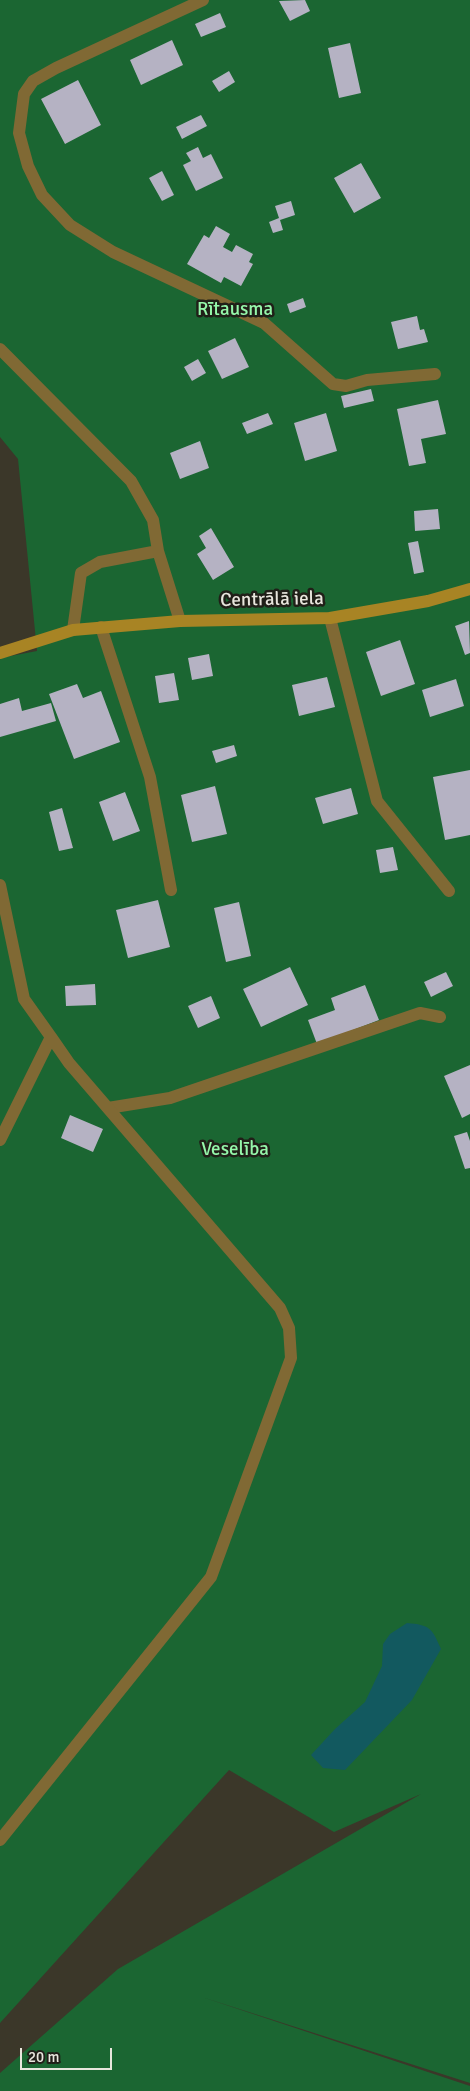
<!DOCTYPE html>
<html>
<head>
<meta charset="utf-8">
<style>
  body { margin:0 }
  #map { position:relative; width:470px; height:2091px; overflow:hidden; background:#3b3729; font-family:Signika,sans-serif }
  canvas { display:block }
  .scale { position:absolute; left:20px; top:2048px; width:92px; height:22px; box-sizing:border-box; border:2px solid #e8e6dd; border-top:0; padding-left:6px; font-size:15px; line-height:18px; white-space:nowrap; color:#e8e6dd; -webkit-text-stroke:4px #201f18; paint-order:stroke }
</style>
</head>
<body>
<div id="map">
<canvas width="470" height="2091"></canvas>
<div class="scale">20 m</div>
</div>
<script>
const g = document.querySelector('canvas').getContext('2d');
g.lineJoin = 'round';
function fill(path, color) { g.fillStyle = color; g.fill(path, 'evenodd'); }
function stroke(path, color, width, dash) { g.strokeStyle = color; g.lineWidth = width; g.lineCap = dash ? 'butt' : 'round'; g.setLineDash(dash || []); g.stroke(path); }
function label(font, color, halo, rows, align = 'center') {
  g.font = font + ' Signika,sans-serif'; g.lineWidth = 5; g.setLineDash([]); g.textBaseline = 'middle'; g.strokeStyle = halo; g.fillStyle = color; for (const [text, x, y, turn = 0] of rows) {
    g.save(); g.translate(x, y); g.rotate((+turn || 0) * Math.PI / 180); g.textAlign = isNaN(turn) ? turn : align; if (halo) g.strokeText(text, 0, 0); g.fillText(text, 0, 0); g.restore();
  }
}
fill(new Path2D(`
  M0,0h470v2083l-268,-86 268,89v5h-470v-18l118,-104 303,-175 -87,38 -105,-62 -229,253v-1365l37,-7 -19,-192 -18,-22z`), '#1b6632');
fill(new Path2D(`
  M407,1623c23,2 25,5 34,26l-29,51 -67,70 -22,-2 -12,-13 24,-26 30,-27 17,-36 1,-22 7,-10z`), '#12595f');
fill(new Path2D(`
  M305,0l5,11 -20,10 -11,-20z
  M220,13l6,14 -25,10 -6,-13z
  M172,40l11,25 -42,20 -11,-25z
  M350,43l11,50 -22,5 -11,-50z
  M229,71l6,11 -16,10 -7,-11z
  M78,80l23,45 -36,19 -24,-45z
  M201,115l6,11 -25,13 -6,-12z
  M198,147l5,11 8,-4 12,24 -27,13 -13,-26 8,-4 -5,-8z
  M361,163l20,35 -27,15 -20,-35z
  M162,171l12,24 -12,6 -13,-23z
  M291,201l4,14 -15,5 3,10 -10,3 -4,-11 10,-4 -4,-12z
  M216,226l14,8 -7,13 9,5 4,-7 17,9 -4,8 4,2 -12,22 -17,-9 -3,6 -34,-19 17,-29 5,3z
  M303,298l3,9 -16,6 -3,-9z
  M417,316l3,14 4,-1 4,13 -30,7 -7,-27z
  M235,338l14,29 -27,12 -14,-28z
  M198,359l8,14 -14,8 -8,-14z
  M371,389l3,12 -30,7 -3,-12z
  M438,400l8,34 -25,5 5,24 -17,3 -12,-57z
  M268,413l5,11 -26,10 -5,-11z
  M326,413l11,38 -32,10 -11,-38z
  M200,441l9,27 -29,11 -10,-26z
  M438,509l2,20 -25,2 -1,-20z
  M211,528l23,39 -21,13 -16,-26 9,-6 -7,-12z
  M418,541l6,31 -10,2 -6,-31z
  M469,621l1,32 -5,2 -10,-29z
  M400,640l15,44 -34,12 -15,-44z
  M209,654l4,22 -21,4 -4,-22z
  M174,673l5,27 -20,3 -4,-27z
  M327,677l8,30 -36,9 -7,-31z
  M456,679l8,27 -34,11 -8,-27z
  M77,684l6,14 18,-7 19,51 -46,17 -25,-65z
  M19,698l3,13 29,-8 5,18 -56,16v-33z
  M234,745l3,11 -21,7 -4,-12z
  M470,770v65l-25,5 -12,-63z
  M215,786l12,48 -35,8 -11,-47z
  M351,788l7,26 -35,10 -8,-26z
  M125,792l15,39 -27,10 -14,-39z
  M62,808l11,40 -14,3 -10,-39z
  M393,847l5,23 -18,3 -4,-23z
  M158,900l12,47 -42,11 -12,-48z
  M239,902l12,54 -25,6 -12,-54z
  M290,967l18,38 -47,22 -18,-38z
  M446,972l7,14 -22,11 -7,-15z
  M95,984l1,21 -30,1 -1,-20z
  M365,985l14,35 -62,24 -9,-24 27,-10 -4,-12z
  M211,996l9,22 -22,10 -10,-22z
  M470,1065v49l-8,4 -18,-42z
  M70,1115l33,14 -10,23 -32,-14z
  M467,1132l3,9v27l-5,1 -11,-33z`), '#b5b2c3');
stroke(new Path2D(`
  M203,0l-147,68 -23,13 -9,13 -5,39 9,33 14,29 28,30 43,27 151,71 69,61 13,2 21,-6 68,-6
  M0,349l131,132 22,39 5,31 22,70
  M330,618l47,183 72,90
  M101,627l49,150 21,113
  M73,630l8,-57 19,-11 58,-11
  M108,1108l62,-10 250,-85 20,4`), '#806934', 12);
stroke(new Path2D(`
  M0,885l24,114 27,38 -51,103
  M0,1840l211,-263 80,-219 -2,-30 -9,-20 -211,-245 -18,-26`), '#806934', 12);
stroke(new Path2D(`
  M0,653l73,-23 107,-9 150,-3 98,-17 42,-12`), '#a88424', 12);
label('19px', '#95f7aa', '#201f18', [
  ["Rītausma",235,310],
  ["Veselība",235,1150]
]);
label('19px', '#e8e6dd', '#201f18', [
  ["Centrālā iela",272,600,-1]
]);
</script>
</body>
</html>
